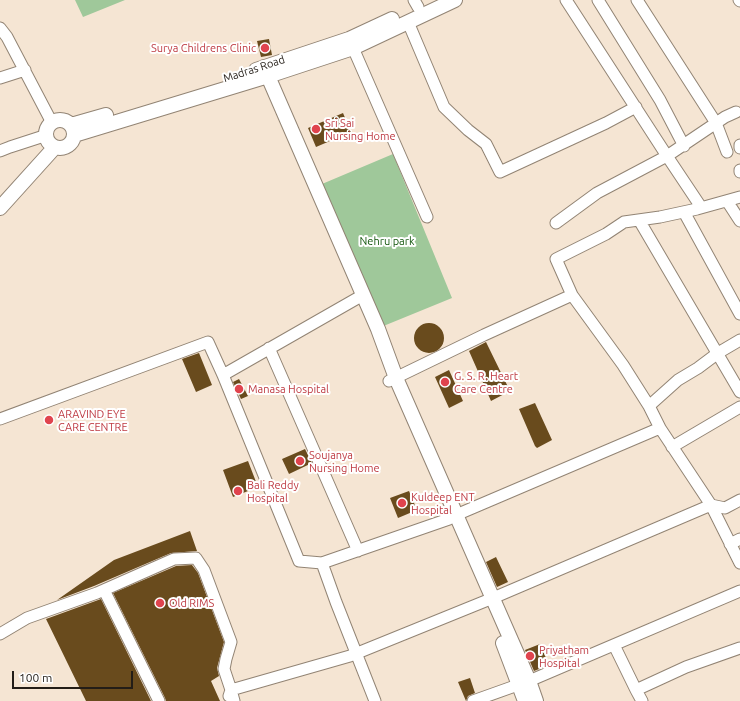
<!DOCTYPE html>
<html>
<head>
<meta charset="utf-8">
<style>
  body { margin:0 }
  #map { position:relative; width:740px; height:701px; overflow:hidden; background:#f5e5d3; font-family:Ubuntu,sans-serif }
  canvas { display:block }
  .scale { position:absolute; left:12px; top:671px; width:121px; height:18px; box-sizing:border-box; border:2px solid #231d17; border-top:0; padding-left:5px; font-size:12px; line-height:14px; white-space:nowrap; color:#231d17; -webkit-text-stroke:3px #fff; paint-order:stroke }
</style>
</head>
<body>
<div id="map">
<canvas width="740" height="701"></canvas>
<div class="scale">100 m</div>
</div>
<script>
const g = document.querySelector('canvas').getContext('2d');
g.lineJoin = 'round';
function fill(path, color) { g.fillStyle = color; g.fill(path, 'evenodd'); }
function stroke(path, color, width, dash) { g.strokeStyle = color; g.lineWidth = width; g.lineCap = dash ? 'butt' : 'round'; g.setLineDash(dash || []); g.stroke(path); }
function label(font, color, halo, rows, align = 'center') {
  g.font = font + ' Ubuntu,sans-serif'; g.lineWidth = 4; g.setLineDash([]); g.textBaseline = 'middle'; g.strokeStyle = halo; g.fillStyle = color; for (const [text, x, y, turn = 0] of rows) {
    g.save(); g.translate(x, y); g.rotate((+turn || 0) * Math.PI / 180); g.textAlign = isNaN(turn) ? turn : align; if (halo) g.strokeText(text, 0, 0); g.fillText(text, 0, 0); g.restore();
  }
}
fill(new Path2D(`
  M75,0h50l-42,17z
  M393,154l59,144 -71,29 -59,-143z`), '#9fc89a');
fill(new Path2D(`
  M269,39l3,16 -11,2 -4,-16z
  M343,113l8,19 -35,15 -8,-19z
  M414 338a15 15 0 1 1 30 0a15 15 0 1 1-30 0Z
  M486,342l24,49 -19,10 -22,-50z
  M199,353l13,32 -16,7 -14,-33z
  M449,370l14,31 -14,7 -14,-31z
  M239,379l9,17 -7,3 -8,-17z
  M535,403l17,37 -15,8 -2,-2 -16,-37z
  M305,449l7,14 -23,11 -7,-15z
  M248,461l10,26 -25,10 -10,-27z
  M409,491l8,19 -19,8 -8,-20z
  M190,531l7,20 -26,2 -77,33 -37,14 57,-40z
  M496,557l12,25 -11,5 -11,-25z
  M192,565l6,8 26,69 -7,26 2,8 -8,5 9,20h-54l-1,-3 -52,-105 63,-27z
  M101,599l50,102h-65l-40,-82z
  M540,644l9,21 -15,6 -9,-21z
  M470,678l5,15 -7,3 -2,5 -8,-19z`), '#694b1d');
const minor = new Path2D(`
  M414,0l4,7
  M598,0l62,100 24,46
  M637,0l79,123 11,29
  M739,0l1,1
  M408,22l36,85 24,23 18,14 14,28 106,-49 30,-16
  M0,28l7,9 43,82
  M350,41l77,176
  M0,78l25,-8
  M740,145v3
  M0,151l10,-4 37,-12
  M740,170v2
  M727,201l13,20
  M701,207l-34,-51 58,-39 11,-5
  M684,212l56,102
  M639,220l101,172
  M556,223l41,-30 70,-37 -101,-156
  M572,295l-16,-36 50,-25 18,-12 36,-5 37,-8 43,-12
  M269,348l89,203
  M223,375l140,-80
  M389,381l95,-46 88,-40 51,70 26,41
  M0,419l208,-77 15,33 76,186 23,2 14,39 39,99
  M672,447l68,-40
  M711,505l29,58
  M711,505l14,3 15,-8
  M456,515l204,-87 -11,-22 29,-26 20,-12 20,-15 22,-13
  M730,544l10,-5
  M322,563l127,-44
  M104,590l55,111
  M0,634l27,-16 70,-25 77,-34 22,-1 8,12 27,72 -5,17 -2,10 7,21 -2,6
  M614,645l22,45
  M234,701l-3,-11 119,-34 143,-58 218,-93 -51,-77
  M473,701l56,-20 211,-90
  M642,701l-6,-11 50,-23 54,-19`);
const major = new Path2D(`
  M264,67l114,262 18,49 133,303 7,20
  M256,70l93,-31 43,-20
  M46 134a14 14 0 1 1 28 0a14 14 0 1 1-28 0Z
  M71,125l35,-10
  M74,135l194,-59 85,-28 102,-48
  M0,208l55,-61
  M503,643l22,58`);
stroke(minor, '#928474', 13);
stroke(major, '#928474', 16);
stroke(minor, '#fff', 11);
stroke(major, '#fff', 14);
for (const [x, y, r, color] of [
  [265,48,5,"#e0444e"],
  [316,129,5,"#e0444e"],
  [445,382,5,"#e0444e"],
  [239,389,5,"#e0444e"],
  [49,420,5,"#e0444e"],
  [300,461,5,"#e0444e"],
  [238,491,5,"#e0444e"],
  [402,503,5,"#e0444e"],
  [160,603,5,"#e0444e"],
  [530,656,5,"#e0444e"]
]) { const dot = new Path2D(); dot.arc(x, y, r, 0, 2 * Math.PI); g.fillStyle = color; g.fill(dot); stroke(dot, '#fff', 1.5); }
label('11px', '#be3a42', '#fff', [
  ["Surya Childrens Clinic",256,48,"right"],
  ["Sri Sai",325,123],
  ["Nursing Home",325,136],
  ["G. S. R. Heart",454,376],
  ["Care Centre",454,389],
  ["Manasa Hospital",248,389],
  ["ARAVIND EYE",58,414],
  ["CARE CENTRE",58,427],
  ["Soujanya",309,455],
  ["Nursing Home",309,468],
  ["Bali Reddy",247,485],
  ["Hospital",247,498],
  ["Kuldeep ENT",411,497],
  ["Hospital",411,510],
  ["Old RIMS",169,603],
  ["Priyatham",539,650],
  ["Hospital",539,663]
], 'left');
label('11px', '#231d17', '#fff', [
  ["Madras Road",254,69,-18]
]);
label('11px', '#12560c', '#fff', [
  ["Nehru park",387,241]
]);
</script>
</body>
</html>
